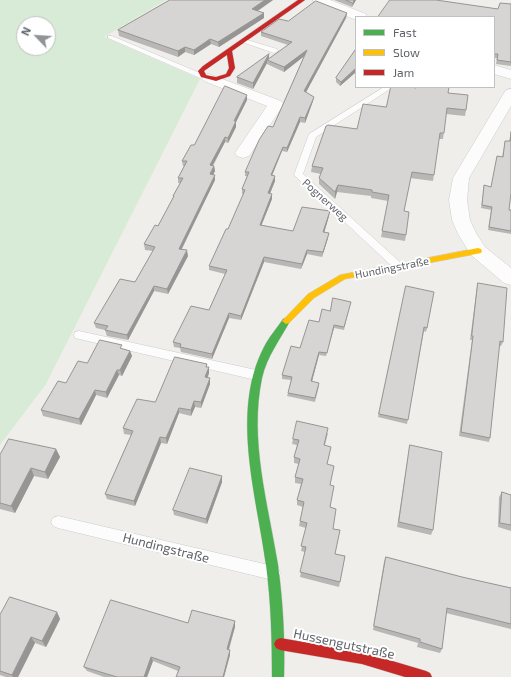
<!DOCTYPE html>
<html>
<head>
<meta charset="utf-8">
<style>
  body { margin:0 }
  #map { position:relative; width:511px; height:677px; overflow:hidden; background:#efeeea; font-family:"Exo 2",sans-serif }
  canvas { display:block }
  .legend { position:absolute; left:355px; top:16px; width:140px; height:72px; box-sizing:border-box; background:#fff; border:1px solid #bfc1c3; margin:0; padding:5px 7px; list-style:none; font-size:12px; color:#5f6368 }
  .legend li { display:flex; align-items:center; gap:8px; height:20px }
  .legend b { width:20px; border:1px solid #bfc1c3 }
  .north { position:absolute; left:16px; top:16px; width:40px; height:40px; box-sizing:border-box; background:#fff; border:1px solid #bfc1c3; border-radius:50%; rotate:295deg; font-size:11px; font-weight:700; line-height:16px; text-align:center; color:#5f6368 }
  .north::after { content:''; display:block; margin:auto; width:14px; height:18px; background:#919496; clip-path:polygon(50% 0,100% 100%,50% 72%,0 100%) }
</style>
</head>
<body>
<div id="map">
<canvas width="511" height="677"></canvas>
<ul class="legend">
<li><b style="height:5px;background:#4caf50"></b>Fast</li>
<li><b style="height:5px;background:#ffc107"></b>Slow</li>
<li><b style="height:5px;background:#c62828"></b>Jam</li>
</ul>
<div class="north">N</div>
</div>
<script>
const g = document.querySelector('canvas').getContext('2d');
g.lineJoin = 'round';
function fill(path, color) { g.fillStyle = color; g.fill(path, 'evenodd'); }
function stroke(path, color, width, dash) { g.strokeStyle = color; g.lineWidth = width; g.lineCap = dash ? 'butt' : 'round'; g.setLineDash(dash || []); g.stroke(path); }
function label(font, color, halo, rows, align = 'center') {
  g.font = font + ' "Exo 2",sans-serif'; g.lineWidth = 4; g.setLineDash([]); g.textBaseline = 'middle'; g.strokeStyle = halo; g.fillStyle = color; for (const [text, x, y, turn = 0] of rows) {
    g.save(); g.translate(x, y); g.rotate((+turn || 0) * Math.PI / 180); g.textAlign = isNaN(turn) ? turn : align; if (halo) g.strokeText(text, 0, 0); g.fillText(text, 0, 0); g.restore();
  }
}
fill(new Path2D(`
  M0,0h166l-62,37 96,42 -154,305 -46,61zM24,24h24v24h-24z`), '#d8ebd6');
const lane = new Path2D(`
  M108,36h4l95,40 -7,2 -92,-40z
  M244,39l33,10 1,2 -4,2 -32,-11v-2z
  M384,87h9l-77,50 -13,37 99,90 1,2 -5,3 -4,-1 -100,-93 15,-41z
  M79,331l177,39 4,2 2,3 -2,3 -4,2 -181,-42 -1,-3 1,-3z
  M58,516l215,50 5,2 2,5 -2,5 -5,2 -215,-52 -5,-2 -2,-4 2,-4z`);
const street = new Path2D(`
  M313,0h17l36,14 1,3h-11v3l-41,-17z
  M494,65l17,5v9l-17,-5z
  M209,74l72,27 3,3 -35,52 -6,2 -6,-2 -2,-3 32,-47 -63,-25 -2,-3 2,-3z
  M511,89v17l-42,72 -2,22 3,20 6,13 9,14 26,21v17l-7,-2 -33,-28 -13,-21 -6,-14 -3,-20 4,-22 51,-85 2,-3z`);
const fast = new Path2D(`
  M286,318l4,3c-10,19 -23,35 -28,57 -13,62 6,125 16,187 5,37 7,74 6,112h-12c0,-37 -1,-75 -6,-112 -9,-68 -36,-153 -2,-218 5,-10 13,-19 19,-28z`);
const slow = new Path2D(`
  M478,248l3,1 1,2 -1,2 -136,26 -31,19 -25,25 -3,1 -4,-3 26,-27 32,-19z`);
const jam = new Path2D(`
  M298,0h7l-73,51 3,17 -5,8 -14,5 -15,-4 -3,-6 5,-5zM227,55l2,13 -3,6 -10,3 -10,-2 -2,-4z
  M280,638l82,14 64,19 4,2 2,4h-27l-43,-13 -82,-14 -4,-2 -2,-4 2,-4z`);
stroke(lane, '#cbcccc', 1);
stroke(street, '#cbcccc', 1);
stroke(fast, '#cacacb', 1);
stroke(slow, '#cacacb', 1);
stroke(jam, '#cacacb', 1);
fill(lane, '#fdfcfc');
fill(street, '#fdfcfc');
fill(fast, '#4caf50');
fill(slow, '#ffc107');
fill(jam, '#c62828');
fill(new Path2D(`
  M170,0h103l-16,11 7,2v5l-45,29 -8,-3 -17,11 -9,-3 -7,5 -59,-21 -1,-6z
  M334,0h22l-4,7z
  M511,4v62l-15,-2 1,-6h-3v-41l4,-8z
  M347,13l-1,5 -40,74 7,9 -8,22 -5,-1 -13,30 -5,-1 -10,25 3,5 -5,13h2v5l-11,26 32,6 36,-15 -5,16 4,6 -6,19 -15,-3 -6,15 -37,-7 -23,58 -12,-2 -17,41 -31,-7 -1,-4 -6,-1 -1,-5 36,-32 16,-36 -16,-4v-4l19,-37 16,-35h-2v-5l5,-13h-2v-4l28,-45 31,-71 -20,16 -17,-8v-1l-14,26 -16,-6v-6l32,-23v5l19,-14 -27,-9v-4l27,-11z
  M356,49v23l-16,14 -4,-4v-4z
  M448,93l18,17 -1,6 -19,-2 -3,25h-4l-6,42 -23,-3 -6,33 2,24 -1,6 -24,-4 7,-36 -17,-3v-2l-34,-4 -2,7 -16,-15v-6l2,-4 -10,-2 1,-6 45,-37 29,-22z
  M247,95v5l-11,22v5l-8,16 -3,-1 -12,24h1l1,5 -2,3 2,6 -33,69 6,7 -20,38 -14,-3 -26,49 -21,-4 -2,-6 -9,-2 -2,-5 41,-41 18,-31 -8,-1 -1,-6 14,-18 15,-28v-2l7,-13h-2v-5l6,-12h-1l-1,-5 12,-16z
  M511,132l-2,78h2v24l-23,-4 3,-20 -10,-2 3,-23 7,2 6,-31 5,1 3,-16h4z
  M478,283l25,59 -2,4h-2l-9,92 -1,4 -30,-6 13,-96h-2l7,-53z
  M406,286l21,42 -1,4 -2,-1 -17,93 -29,-7z
  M350,305l-6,25 -10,-2 -8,28 -7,-1 -7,26 7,5 -4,16 -28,-6 1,-3 3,-13 -9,-1v-4l18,-27 19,-26 11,-11z
  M123,349l7,2 2,5 -10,20 -3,-1 -12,23 -11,-3 -15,30 -38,-9 -2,-6 46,-47z
  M207,364v3l2,6 -1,4 2,7 -9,24 -6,-1 -4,9 -12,-3 -12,31 -6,-1 -26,63 -28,-7 -2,-5 26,-59 -7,-1 -1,-6 32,-26z
  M328,433l-3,12 5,7 -3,13 3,20v22l5,47 10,2 -6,31 -39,-10 5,-25 -4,-1 5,-23 -7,-2 1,-5 3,-14 -6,-2v-5l4,-16 -6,-1v-6l4,-13 -5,-1v-6l3,-12 -5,-1 1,-5z
  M410,445l23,85 -2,5 -34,-8 12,-76z
  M56,449l4,8 -12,22 -14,-3 -19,37 -15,-4v-54z
  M222,476v6l-15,42 -33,-9 -1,-5z
  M502,492l9,3v36l-13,-4 1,-30z
  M386,557l76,20 49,11v41l-65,-16 -4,36 -2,4 -23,-6 1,-4 -45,-13 11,-68z
  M57,612l3,7 -14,28 -11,-4 -17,34h-12l-6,-2v-60z
  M235,621v6l-6,23h1v5l-6,22h-48l2,-6 -25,-10 -6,16h-43l-17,-6 -3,-4 104,-44z`), '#b8b7b5');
fill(new Path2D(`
  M265,0h8l-21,15v-6z
  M354,0h2l-4,7 1,-4z
  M264,13v5l-45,29 -1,-5z
  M347,13l-1,5 -42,78v-5z
  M210,39l1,5 -17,11v-5z
  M185,47v5l-7,5v-6z
  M307,50v4l-23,18v-5z
  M269,54v6h-2v3l-14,26v-6z
  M356,68v4l-16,14 1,-4z
  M247,95v5l-11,22v5l-8,16v-5l6,-17z
  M314,97l-1,4 -8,22v-5z
  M300,117v5l-13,30v-4z
  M225,137v5l-15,28v-5z
  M283,147l-1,4 -12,29 1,-5z
  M214,166l1,5 -4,8 -1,-5z
  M215,175v5l-36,74v-5z
  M275,176v5l-7,17v-5z
  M338,185l-1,7 -2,7v-7z
  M272,194v5l-12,30v-4z
  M330,211l-1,5 -6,21v-5z
  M329,233l-1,5 -6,19 1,-5z
  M187,250l1,6 -20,38 -1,-5z
  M307,250v4l-6,15 1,-5z
  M264,257v5l-23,58v-4z
  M154,286v5l-26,49 -1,-5z
  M229,313v5l-17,41v-5z
  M334,325v3l-8,28 1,-3z
  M130,351l2,5 -10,20 -2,-6z
  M319,352v3l-8,30v-4z
  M209,367v6l-4,10v-6z
  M117,370l2,5 -12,23 -1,-6z
  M210,378v6l-9,24v-6z
  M95,390l1,5 -15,30 -2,-6z
  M194,401l1,6 -4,9v-6z
  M179,408v5l-12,31 -1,-6z
  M160,437l1,6 -26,63 -1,-5z
  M56,449l4,8 -12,22 -3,-7z
  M31,468l3,8 -19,37 -4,-7z
  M222,476v6l-15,42 -1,-5z
  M57,612l3,7 -14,28 -4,-6z
  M235,621v6l-8,27v-5z
  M31,637l4,6 -17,34h-5l-1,-2z
  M230,650v5l-6,22h-1z
  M151,657l2,4 -6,16h-3z`), '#969594');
const building = new Path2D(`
  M170,0h95l-13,9 12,4 -46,29 -8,-3 -16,11 -9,-3 -7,4 -60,-21z
  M346,0h8l-1,3z
  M390,0h46l62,9 2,-6 11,1v58l-14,-2 1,-6h-4v-37h-116z
  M316,1l31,12 -43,78 10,6 -9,21 -5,-1 -13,31 -4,-1 -12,28 4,1 -7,17 4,1 -12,31 33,6 9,-24 28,4 -7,21 6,1 -6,19 -16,-2 -5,14 -38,-7 -23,59 -12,-3 -17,41 -32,-7 1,-3 -8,-2 18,-36 18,4 18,-40 -18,-4 17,-37h2l17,-39 -3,-1 7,-17h-4l14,-32 9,-14 5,1 34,-77 -23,17 -17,-7 25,-18 -31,-10 18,-13 9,2z
  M356,49v19l-15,14 -5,-4z
  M269,54l-16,29 -16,-6z
  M225,86l22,9 -13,26h2l-8,17 -3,-1 -15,28 4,1 -4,8 5,1 -36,74 8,1 -20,39 -13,-3 -27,49 -22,-5 3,-4 -14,-3 26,-44 15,3 20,-35 -11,-3 11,-19 3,1 16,-30h-1l10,-18h-5l9,-17h-5l9,-16h3z
  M391,87h20l5,1v-1h33l-1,6 20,2 -2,15 -19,-2 -3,25h-4l-6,42 -22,-3 -8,39 5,1 -3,23 -24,-4 7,-36 -17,-3v-2l-34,-5 -3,7 -16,-14 4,-10 -11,-2 14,-40 2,-1 29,4 6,-25 23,3z
  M511,132v61l-2,17h2v21l-22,-4 3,-20 -10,-2 2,-20 7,2 6,-31 6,1 2,-16h5z
  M478,283l29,5 -4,54 -3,-1 -10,97 -29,-6 12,-96h-1z
  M406,286l28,6 -7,36 -3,-1 -16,93 -29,-6z
  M333,298l18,4 -7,25 -10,-2 -7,28 -8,-1 -8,29 8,2 -4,15 -27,-5 4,-16 -10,-2 9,-29 9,2 9,-28 10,2 3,-13 8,2z
  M100,340l22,5 -2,3 10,3 -10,19h-3l-11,22 -11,-2 -16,29 -38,-9 17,-29 8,2 12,-22 9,2z
  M175,357l32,7 -1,3h3l-4,10 5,1 -9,24 -7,-1 -3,9 -12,-2 -13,30 -6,-1 -26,64 -29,-7 28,-63 -10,-3 14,-29 18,3z
  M297,421l31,7 -4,17 7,2 -4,17 7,2 -4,19 4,1 -4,21 6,2 -3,20 7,1 -5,24 10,2 -5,26 -40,-10 6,-25 -5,-1 6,-23 -7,-2 4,-19 -7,-2 6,-21 -8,-2 5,-18 -6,-2 5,-17 -6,-1z
  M9,439l47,10 -11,23 -14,-4 -20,38 -11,-3v-48z
  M410,445l32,7 -9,78 -34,-8z
  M190,468l32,8 -16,43 -33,-9z
  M502,492l9,3v30l-11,-2z
  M386,557l76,20 49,11v36l-64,-16 -5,41 -22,-7v-3l-46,-13z
  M10,597l47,15 -15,29 -11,-4 -19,38 -12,-4v-56z
  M111,600l77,23 4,-13 43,11 -8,28 3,1 -7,27h-47l4,-10 -29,-10 -7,20h-27l-33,-10z`);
fill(building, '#d6d5d3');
stroke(building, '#969594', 1);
label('11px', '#5f6368', '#fff', [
  ["Pognerweg",325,200,42],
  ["Hundingstraße",392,268,-11]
]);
label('13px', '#5f6368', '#fff', [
  ["Hundingstraße",166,548,14],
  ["Hussengutstraße",344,644,12]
]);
</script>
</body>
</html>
